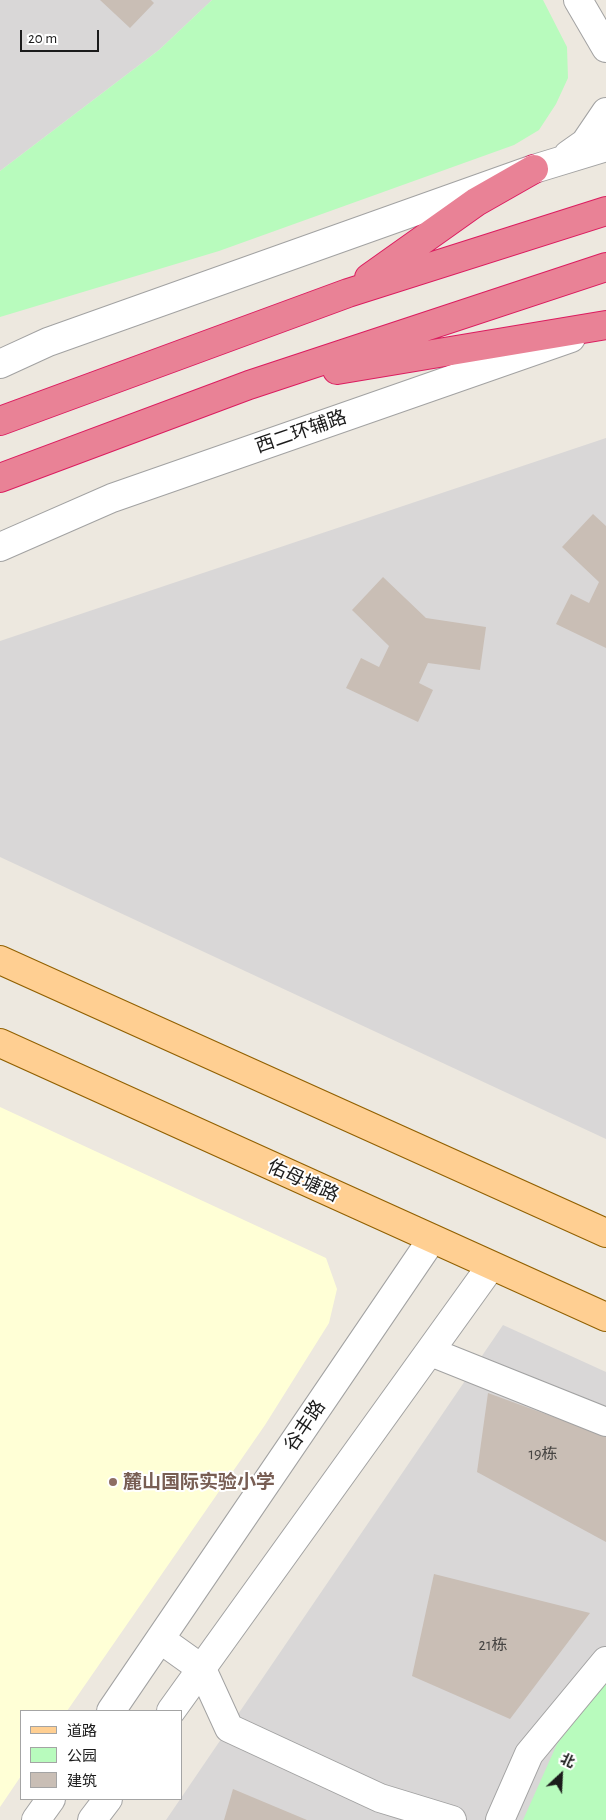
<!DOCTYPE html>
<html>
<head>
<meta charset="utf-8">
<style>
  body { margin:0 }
  #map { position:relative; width:606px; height:1820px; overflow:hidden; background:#ede8df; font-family:"Alegreya Sans","Noto Sans SC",sans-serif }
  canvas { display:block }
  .legend { position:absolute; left:20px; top:1710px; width:162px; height:90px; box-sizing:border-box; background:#fff; border:1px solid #a4a4a4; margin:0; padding:6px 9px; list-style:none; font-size:15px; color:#1b1b1b }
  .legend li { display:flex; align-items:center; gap:10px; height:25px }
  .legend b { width:25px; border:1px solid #a4a4a4 }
  .north { position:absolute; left:536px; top:1750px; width:50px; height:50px; -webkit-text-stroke:4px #fff; paint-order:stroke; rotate:25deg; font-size:14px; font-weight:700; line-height:20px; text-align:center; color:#1b1b1b }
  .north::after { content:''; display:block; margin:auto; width:18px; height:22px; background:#1b1b1b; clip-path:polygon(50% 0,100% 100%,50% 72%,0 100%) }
  .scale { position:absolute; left:20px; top:30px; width:79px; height:22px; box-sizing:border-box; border:2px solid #1b1b1b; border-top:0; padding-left:6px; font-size:15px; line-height:18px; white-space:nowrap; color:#1b1b1b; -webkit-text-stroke:4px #fff; paint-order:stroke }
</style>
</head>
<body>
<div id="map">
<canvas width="606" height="1820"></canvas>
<ul class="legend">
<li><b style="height:6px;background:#ffcf92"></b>道路</li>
<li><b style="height:14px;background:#b8fbbd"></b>公园</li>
<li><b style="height:14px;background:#c9beb5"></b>建筑</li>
</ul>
<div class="north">北</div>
<div class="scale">20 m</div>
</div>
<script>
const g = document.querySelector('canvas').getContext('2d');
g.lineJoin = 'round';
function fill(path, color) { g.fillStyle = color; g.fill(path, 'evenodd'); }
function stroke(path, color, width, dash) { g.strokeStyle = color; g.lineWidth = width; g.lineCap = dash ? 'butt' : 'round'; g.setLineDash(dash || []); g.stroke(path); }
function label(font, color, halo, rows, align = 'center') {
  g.font = font + ' "Alegreya Sans","Noto Sans SC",sans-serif'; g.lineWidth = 4; g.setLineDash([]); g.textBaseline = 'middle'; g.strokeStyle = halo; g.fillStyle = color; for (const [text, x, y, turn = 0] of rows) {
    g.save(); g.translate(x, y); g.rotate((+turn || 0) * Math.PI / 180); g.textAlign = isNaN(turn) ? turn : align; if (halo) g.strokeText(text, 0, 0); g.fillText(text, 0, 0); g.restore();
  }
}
fill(new Path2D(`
  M0,0h212l-53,50 -159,121z
  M606,438v701l-606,-282v-216z
  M503,1325l103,47v448h-440z`), '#d9d7d7');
fill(new Path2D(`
  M0,1107l326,151 11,31 -8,34 -64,102 -198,286h-46v65l-21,31z`), '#ffffd6');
fill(new Path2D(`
  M212,0h331l24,47 1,31 -12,26 -17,26 -25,15 -295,106 -219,66v-146l159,-121z
  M606,1682v138h-83l34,-76z`), '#b8fbbd');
fill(new Path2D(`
  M100,0h51l3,3 -24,25z
  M593,514l13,12v122l-50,-24 15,-30 18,9 10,-21 -37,-35z
  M383,577l43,41 60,9 -6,43 -52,-7 -9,20 14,7 -15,32 -72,-34 15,-30 18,9 10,-21 -37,-36z
  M488,1393l118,43v106l-129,-70z
  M434,1574l156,39 -80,106 -98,-43z
  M233,1789l74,31h-83z`), '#c9beb5');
const minor = new Path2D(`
  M578,0l28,48
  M568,155l17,-12 21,-31
  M0,364l48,-22 486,-173 72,-22
  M0,547l112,-49 459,-160
  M431,1352l175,70
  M160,1639l42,30 27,59 151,70 72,22
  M111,1711l321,-472
  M171,1711l320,-445
  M36,1820l15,-21
  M92,1820l16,-21
  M500,1820l29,-66 77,-93`);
const major = new Path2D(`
  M0,960l606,273
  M0,1043l606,274`);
const highway = new Path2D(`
  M369,278l107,-76 58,-33
  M337,370l269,-45
  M0,421l348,-128 258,-82
  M0,478l249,-93 357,-118`);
stroke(minor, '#a2a2a2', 30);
stroke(major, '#916000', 30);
stroke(highway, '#db1c5f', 30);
stroke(minor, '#fff', 28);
stroke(major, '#ffcf92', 28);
stroke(highway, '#e98296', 28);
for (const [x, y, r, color] of [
  [113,1482,5,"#8d6e63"]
]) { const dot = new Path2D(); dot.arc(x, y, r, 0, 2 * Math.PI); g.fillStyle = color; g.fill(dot); stroke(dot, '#fff', 2); }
label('16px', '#464442', null, [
  ["19栋",543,1454],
  ["21栋",493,1645]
]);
label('19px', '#1b1b1b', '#fff', [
  ["西二环辅路",301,432,-19],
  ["佑母塘路",303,1181,24],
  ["谷丰路",305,1426,-56]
]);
label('bold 19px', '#785e54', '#fff', [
  ["麓山国际实验小学",123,1482]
], 'left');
</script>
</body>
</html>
